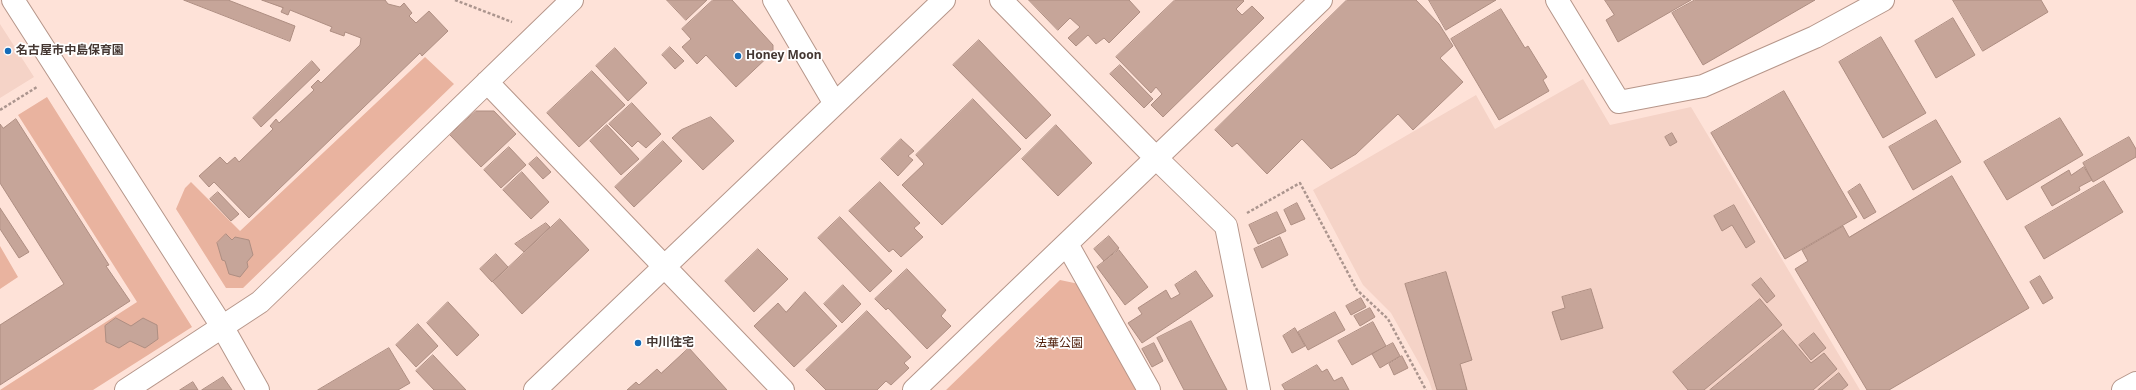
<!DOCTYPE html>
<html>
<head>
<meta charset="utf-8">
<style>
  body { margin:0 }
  canvas { display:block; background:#fee2d8 }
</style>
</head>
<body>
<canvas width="2136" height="390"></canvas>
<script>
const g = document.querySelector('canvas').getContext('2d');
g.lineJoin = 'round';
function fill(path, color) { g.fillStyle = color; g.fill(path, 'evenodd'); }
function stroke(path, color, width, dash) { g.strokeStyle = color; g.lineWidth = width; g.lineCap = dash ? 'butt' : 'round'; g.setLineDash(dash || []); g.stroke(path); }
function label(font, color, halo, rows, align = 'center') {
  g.font = font + ' "Noto Sans","Noto Sans JP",sans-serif'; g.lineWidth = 3.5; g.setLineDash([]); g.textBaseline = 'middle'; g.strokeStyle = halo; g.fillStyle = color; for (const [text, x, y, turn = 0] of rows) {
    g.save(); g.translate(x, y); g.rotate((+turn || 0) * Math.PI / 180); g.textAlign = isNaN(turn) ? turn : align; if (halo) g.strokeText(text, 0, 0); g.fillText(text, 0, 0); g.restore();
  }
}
fill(new Path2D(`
  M0,24l34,53 -34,21z
  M1583,79l27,46 81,-18 169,283h-428l-3,-9 -38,-68 -28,-28 -50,-95 163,-95 19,34z`), '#f5d3c7');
fill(new Path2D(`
  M425,57l29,27 -211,204h-17l-50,-79 9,-21 6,-6 49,49z
  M47,97l145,230 -99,63h-93l137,-88 -119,-187z
  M0,246l18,31 -18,12z
  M1060,280l19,4 57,106h-190z`), '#e9b39f');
const building = new Path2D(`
  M184,0h44l67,26 -5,15z
  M262,0h123l3,4 12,3 4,-4 8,10 -3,3 7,7 13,-12 19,20 -26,25 -2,-3 -171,165 -35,-36 -5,5 -10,-11 21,-19 7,7 8,-7 4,5 34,-33 -3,-3 6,-7 3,4 35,-33 -3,-3 7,-7 3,3 39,-38 1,-7 -16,-6 -1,4 -14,-5 2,-4 -42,-17 -2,5 -7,-3 2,-4z
  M667,0h40l-21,20z
  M713,0h19l41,45v7l-37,35 -30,-32 -9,9 -15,-17 9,-8 -9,-10z
  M1029,0h100l11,12 -31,31 -5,-5 -8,6 -8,-9 -12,11 -8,-8 12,-11 -10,-9 -12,12z
  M1175,0h68l1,1 -8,8 6,6 10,-9 12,12 -101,99 -12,-12 11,-11 -6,-7 -5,6 -35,-36z
  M1347,0h69l23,24 14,22 -13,12 23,24 -50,48 -15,-16 -42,40 -25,15 -29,-30 -35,35 -30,-31 -5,4 -17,-17z
  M1429,0h67l-50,30z
  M1605,0h86l-73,42 -12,-22 8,-5z
  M1695,0h120l-112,65 -31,-52z
  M1953,0h88l7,12 -65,39z
  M1501,9l24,39 3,-2 19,31 -4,3 6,11 -50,29 -48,-81z
  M1953,18l22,37 -39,23 -21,-37z
  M1881,37l45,76 -43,25 -44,-76z
  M979,40l72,75 -25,24 -73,-74z
  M670,47l14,14 -9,8 -13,-14z
  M615,48l32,35 -19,18 -32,-35z
  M312,61l8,9 -59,57 -8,-9z
  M1120,65l33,34 -9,9 -34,-34z
  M592,71l33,34 -46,42 -32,-34z
  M1784,91l73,126 -72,42 -74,-126z
  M973,99l48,50 -79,76 -40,-40 22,-21 -8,-9z
  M632,103l29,31 -15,14 -8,-7 -6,6 -23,-23z
  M476,111h18l22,23 -35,33 -31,-32z
  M711,117l23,24 -31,29 -31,-32 9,-8z
  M2060,118l23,37 -76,45 -23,-38z
  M16,119l93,146 -3,1 24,35 -130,84v-60l64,-41 -64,-101v-59l3,4z
  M1936,120l25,42 -48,28 -24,-43z
  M607,125l32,34 -18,16 -31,-34z
  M1056,125l36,38 -34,33 -36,-37z
  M1672,133l5,9 -7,4 -5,-9z
  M2129,137l7,12v8l-43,25 -10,-19z
  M901,139l13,12 -6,5 5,4 -15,16 -17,-17z
  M663,141l19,20 -48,46 -19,-20z
  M509,147l17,18 -25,23 -17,-18z
  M537,157l14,15 -8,7 -14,-15z
  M2084,167l8,13 -13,7 1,3 -28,16 -11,-19 28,-17 2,5z
  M522,172l27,30 -18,17 -28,-29z
  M1952,176l77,132 -140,82h-22l-72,-121 13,-8 -6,-11 41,-24 6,11z
  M2104,181l19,31 -79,47 -19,-32z
  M880,182l40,41 -6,5 9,9 -22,20 -8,-8 -4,3 -40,-41z
  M1860,184l16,28 -12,7 -16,-27z
  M218,192l21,22 -8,7 -21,-22z
  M1297,203l8,16 -14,6 -7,-15z
  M1734,205l21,37 -9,6 -14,-23 -10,6 -8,-15z
  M0,208l29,44 -10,6 -19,-29z
  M1277,212l9,19 -28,13 -9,-19z
  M840,217l52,54 -22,21 -52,-54z
  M560,219l29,31 -67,64 -29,-32z
  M546,223l4,4 -26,25 -9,-8z
  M226,234l6,6 3,-3 14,3 4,15 -6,7 1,5 -8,10 -11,-3 -4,-13 -3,-1 -5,-17z
  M1109,236l10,12 -15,13 -10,-12z
  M1280,237l8,18 -26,13 -8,-19z
  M758,249l30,30 -34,33 -29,-31z
  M1119,250l29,37 -23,18 -28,-38z
  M496,254l12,13 -16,15 -12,-13z
  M907,269l39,41 -5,6 10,10 -24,23 -39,-41 -2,2 -11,-11z
  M1196,271l17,25 -71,47 -14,-20 14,-9 -4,-6 28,-18 5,9 9,-5 -5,-9z
  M1446,272l26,88 -12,4 7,26h-30l-32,-106z
  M2040,276l13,22 -10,6 -13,-22z
  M1761,278l14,18 -8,7 -15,-18z
  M843,285l18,19 -19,19 -18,-19z
  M1591,289l12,39 -42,12 -9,-28 13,-4 -3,-11z
  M805,292l32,34 -43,41 -40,-41 24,-23 8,9z
  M1361,298l5,9 -15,8 -5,-9z
  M1760,299l22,26 -78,65h-16l-15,-18z
  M448,302l31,33 -22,21 -30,-33z
  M1370,308l5,9 -15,9 -6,-10z
  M867,311l44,46 -7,6 5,5 -18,17 -5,-4 -9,9h-51l-20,-20z
  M1335,312l10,18 -37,20 -10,-18z
  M116,318l15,8 12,-8 14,7 1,14 -13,9 -15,-7 -11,7 -13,-6 -1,-16z
  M1191,321l36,69h-43l-27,-52z
  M1373,322l13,24 -34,19 -14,-24z
  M418,324l20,22 -22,21 -20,-22z
  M1295,328l10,18 -13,7 -9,-17z
  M1783,330l28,33 13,-10 13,16 -24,21h-103z
  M1814,333l12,15 -15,12 -12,-15z
  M1154,343l9,18 -11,6 -10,-18z
  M1393,343l7,13 -20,12 -8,-14z
  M389,348l21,35 -12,7h-80z
  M689,348l38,42h-100l9,-8 3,3 18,-16 4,4z
  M433,355l33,35h-32l-18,-19z
  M1402,356l6,12 -14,7 -5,-11z
  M1317,365l5,7 5,-3 7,12 8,-4 7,13h-64l-3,-5z
  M1839,373l9,12 -6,5h-24z
  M223,377l9,13h-30z
  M193,382l5,8h-18z`);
fill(building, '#c6a599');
stroke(building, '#ae8e82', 1);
const minor = new Path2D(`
  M13,0l210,328 35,62
  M774,0l61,104
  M1001,0l156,159 69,67 33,164
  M1557,0l62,102 84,-16 112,-49 68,-37
  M487,82l296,308
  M1067,244l82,146
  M126,390l134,-88 312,-302
  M535,390l409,-390
  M914,390l407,-390
  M2123,390l13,-7`);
stroke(minor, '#b6968a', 24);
stroke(new Path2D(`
  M455,0l57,22
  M0,110l37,-23
  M1247,213l53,-30 57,107 31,29 38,71`), '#ab958e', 2.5, [3, 2]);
stroke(minor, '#fff', 22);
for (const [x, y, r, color] of [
  [8,51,4,"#146cb9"],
  [738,56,4,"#146cb9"],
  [638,343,4,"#146cb9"]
]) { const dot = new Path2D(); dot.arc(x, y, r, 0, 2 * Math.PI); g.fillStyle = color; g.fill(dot); stroke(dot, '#fff', 1.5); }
label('bold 12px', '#443732', '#fff', [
  ["名古屋市中島保育園",16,51],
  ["Honey Moon",746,56],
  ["中川住宅",646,343]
], 'left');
label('12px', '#501e09', '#fff', [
  ["法華公園",1059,344]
]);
</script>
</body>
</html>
